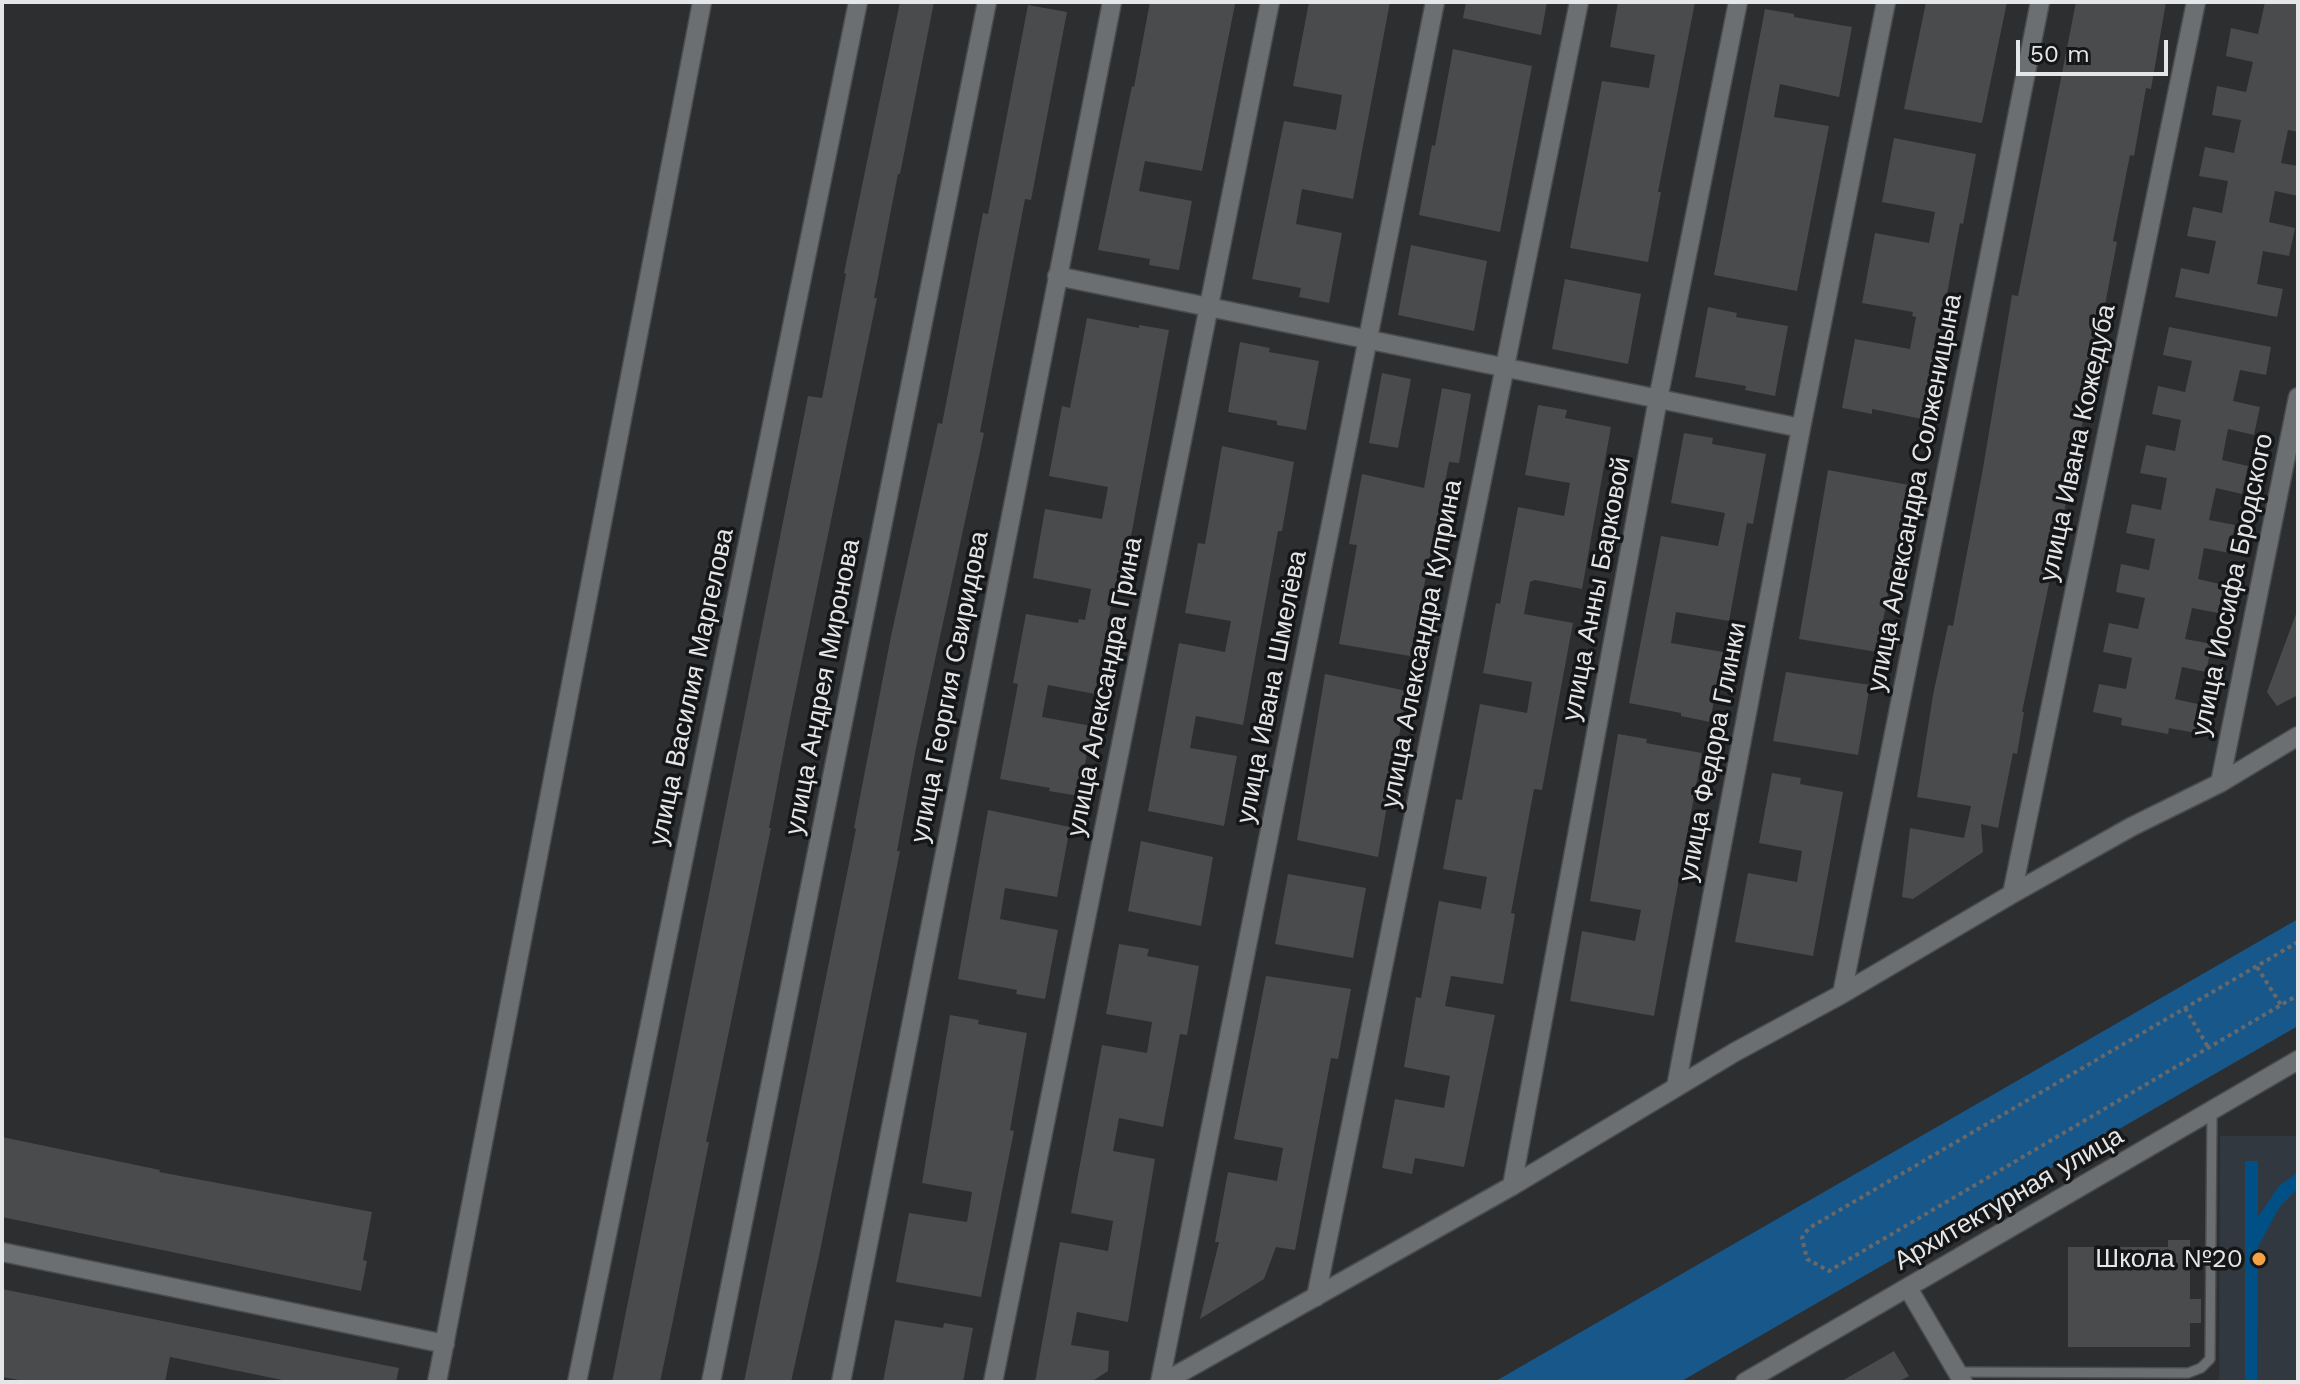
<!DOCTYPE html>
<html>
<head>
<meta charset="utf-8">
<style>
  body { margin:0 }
  #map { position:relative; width:2300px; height:1384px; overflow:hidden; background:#2c2e30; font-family:"Work Sans",sans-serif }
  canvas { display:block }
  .frame { position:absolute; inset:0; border:4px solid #e5e6e8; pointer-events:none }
  .scale { position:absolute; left:2016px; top:40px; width:152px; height:36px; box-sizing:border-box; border:4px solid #e5e6e8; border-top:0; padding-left:10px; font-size:24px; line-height:28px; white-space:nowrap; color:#e5e6e8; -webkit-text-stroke:6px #151617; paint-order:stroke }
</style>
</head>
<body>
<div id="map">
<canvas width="2300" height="1384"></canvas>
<div class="frame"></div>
<div class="scale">50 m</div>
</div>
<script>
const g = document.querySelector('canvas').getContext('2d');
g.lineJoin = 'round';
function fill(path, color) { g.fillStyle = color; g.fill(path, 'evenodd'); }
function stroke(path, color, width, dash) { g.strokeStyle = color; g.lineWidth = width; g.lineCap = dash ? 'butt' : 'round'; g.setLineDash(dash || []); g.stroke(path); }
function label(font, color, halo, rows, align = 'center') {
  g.font = font + ' "Work Sans",sans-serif'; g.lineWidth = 7; g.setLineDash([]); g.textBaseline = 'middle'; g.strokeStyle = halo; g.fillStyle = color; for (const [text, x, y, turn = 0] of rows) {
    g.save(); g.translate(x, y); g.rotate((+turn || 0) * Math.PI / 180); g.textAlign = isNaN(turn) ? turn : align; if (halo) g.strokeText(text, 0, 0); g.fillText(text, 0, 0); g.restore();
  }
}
fill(new Path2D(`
  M2220,1136h78v246h-79z`), '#32383f');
fill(new Path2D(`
  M2245,1161h13v56l21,-31 19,-14v16l-19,20 -21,39 -1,135h-12z`), '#005086');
fill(new Path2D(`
  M2298,919v107l-618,356h-186z`), '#185789');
fill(new Path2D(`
  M900,2h34l-34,172h-2l-24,124h3l-88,425 -20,105h2l-65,314h3l-39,193 -10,47h-48l196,-986 14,2 24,-124 -2,-1z
  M1150,2l85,2 -33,167 -57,-10 -6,30 53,10 -13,69 -30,-5 1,-6 -52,-9 34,-164 2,1z
  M1309,2h81l-37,197 -51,-10 -6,35 46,9 -13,70 -30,-6 2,-9 -49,-9 32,-158 52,9 6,-35 -49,-9z
  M1466,2h81l-6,33 -78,-17z
  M1618,2h77l-37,190h3l-13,70 -78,-14 32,-167 47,7 6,-33 -45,-8z
  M1926,2h81l-25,121 -78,-14z
  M2076,2h90l-15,87 -5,-1 -12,68 -4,-1 -17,86 4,1 -38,199 -57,271h2l-7,42 -4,-1 -15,75 -17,-4 2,28 -70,47 -11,-2 8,-69 54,10 7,-32 -54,-9 16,-102 15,-70 5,1 29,-152 30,-179 6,1z
  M2265,2h33v130l-10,-2 -7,33 17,3v30l-23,-5 -6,31 26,6 -6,28 -26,-5 -6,33 26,5 -6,28 -102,-20 6,-29 28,6 7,-33 -29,-5 6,-29 29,6 6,-32 -29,-5 6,-29 29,6 7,-33 -29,-5 5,-29 29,6 7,-30 -27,-6 5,-28 27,6z
  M1028,5l39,7 -36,188 -6,-1 -45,233 4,1 -68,315 -19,103h3l-81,405 -28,126h-47l112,-553 -2,-1 37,-192 47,-213 4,1 41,-211 5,1z
  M1765,9l29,5v3l58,10 -13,70 -59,-13 -6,33 55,9 -32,165 -83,-16z
  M1453,49l79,17 -32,166 -81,-17 13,-70 3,1z
  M1894,138l82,16 -13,70 -3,-1 -23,126 3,1 -13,70 -55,-11v5l-30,-6 13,-69 55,10 6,-32 -4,-1 1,-4 -51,-9 13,-70 54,10 6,-31 -53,-10z
  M1411,245l76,16 -13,70 -76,-16z
  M1565,279l76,15 -13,70 -76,-15z
  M1708,307l29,6 -1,4 52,9 -13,70 -30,-6 1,-4 -51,-9z
  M1087,318l52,10v-3l30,5 -49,266 -7,-1 -18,99 -47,-9 -6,32 50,9 -13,70 -30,-5 1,-3 -50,-9 18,-95 -5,-1 13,-69 52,9 1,-4 6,1 6,-31 -58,-11 12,-69 57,10 6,-32 -59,-11 13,-70 8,2z
  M2169,327l102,20 -5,28 -26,-5 -7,31 27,6 -6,28 -26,-6 -6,31 26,6 -6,28 -26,-6 -7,32 26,5 -6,28 -25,-5 -6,31 26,6 -6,28 -26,-5 -7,31 27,5 -6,28 -24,-5 -7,32 27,6 -6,28 -27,-5 -1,6 -47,-9 1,-7 -29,-6 6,-28 27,5 6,-31 -29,-6 6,-29 29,6 7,-31 -29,-6 5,-28 28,6 6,-31 -29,-6 6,-29 29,6 6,-32 -27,-5 6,-28 29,6 6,-31 -29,-6 6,-28 27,6 7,-31 -29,-6z
  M1240,342l30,6 -1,4 50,9 -13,69 -29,-5v-4l-49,-9z
  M1382,373l29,6 -13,69 -29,-5z
  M1442,388l29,6 -12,69 -10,-1 -39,194 -71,-12 18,-99 -8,-1 13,-70 62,14z
  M1538,405l29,5 -2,8 46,9 -29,162 -47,-9 -5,2 -6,32 49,9 -31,167 -8,-1 -23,124 4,1 -12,70 -52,-8 -6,30 50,9 -31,152 -49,-9 -3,16 -30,-6 13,-69 49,9 6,-32 -46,-9 12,-70 5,1 18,-97 42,8 6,-32 -44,-8 13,-70 6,1 18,-96 47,9 5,-31 -49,-9 13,-70 4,1 18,-97 46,9 6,-33 -45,-8z
  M1684,433l29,5 -1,6 54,10 -13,70 -6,-1 -18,98 -53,-9 -5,31 52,9 -13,70 -29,-6v-3l-52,-10 32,-167 57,10 7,-33 -54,-10z
  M1222,446l72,16 -12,69h-4l-35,194 -47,-9 -6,32 47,8 -13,70 -76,-15 31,-168 46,9 6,-31 -46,-8 13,-70 7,1z
  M1828,470l81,15 -32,167 -78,-13z
  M2296,614l2,81 -21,11 -10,-14z
  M1786,672l84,13 -12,70 -85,-14z
  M1325,674l82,17 -29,166 -81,-17z
  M1618,734l29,5 -1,4 56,10 -48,263 -84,-15 12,-70 53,10 6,-31 -51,-9z
  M1772,773l29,5 -1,6 43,8 -30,164 -78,-14 13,-69 49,9 5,-31 -43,-8z
  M988,810l82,17 -13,70 -52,-9 -5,31 58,11 -13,69 -29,-5 1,-4 -59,-11z
  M1141,841l72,16 -12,69 -73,-15z
  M1288,874l78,14 -13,70 -78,-14z
  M1119,944l30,5 -2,7 52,10 -12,69 -7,-1 -17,93 -44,-9 -6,33 42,8 -27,163 -51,-10 -6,33 38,6 -1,20 -17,11h-56l25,-140 48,9 5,-30 -42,-8 31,-168 45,8 5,-31 -46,-8z
  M1266,976l85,13 -13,70 -7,-1 -36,192 -19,-3 -12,32 -64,40 19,-77h-4l13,-70 49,9 6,-33 -49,-9z
  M950,1015l29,5 -1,4 49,9 -17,97 4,1 -33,166 -85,-15 13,-69 58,9 5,-30 -50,-9z
  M2,1137l158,33 -1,2 213,40 -9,48 4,1 -6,30 -359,-74z
  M2168,1240h22v59h11v24h-11v24h-122v-100h100z
  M2,1289l397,79 -3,14h-104l-122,-25 -5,25h-135l-28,-5z
  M895,1320l48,8 1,-5 29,5 -10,54h-80z
  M1894,1351l15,25 -11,6h-58z`), '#494b4d');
const service = new Path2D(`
  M1958,1372l230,1 13,-5 9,-9 2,-247`);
const minor = new Path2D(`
  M1057,276l744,152
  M2220,783l78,-386
  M2012,894l184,-892
  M1842,994l198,-992
  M1676,1087l125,-659 85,-426
  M1512,1186l146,-787 80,-397
  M2,1252l443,92
  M1908,1288l55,94
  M1316,1297l263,-1295
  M437,1382l265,-1380
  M577,1382l281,-1380
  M711,1382l276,-1380
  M841,1382l271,-1380
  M993,1382l277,-1380
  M1160,1382l275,-1380
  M1164,1382l348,-196 223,-134 107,-58 170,-100 119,-67 89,-44 78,-47
  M1745,1382l553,-322`);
stroke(service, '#4a4c4e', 12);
stroke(minor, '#4a4c4e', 21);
stroke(new Path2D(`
  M2298,942l-489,286 -7,10 5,21 22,12 469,-276
  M2257,967l24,38
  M2185,1008l23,39`), '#67686a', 4, [4, 4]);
stroke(service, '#6c6f71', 9);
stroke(minor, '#6c6f71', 18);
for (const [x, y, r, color] of [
  [2259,1259,8,"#f4a344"]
]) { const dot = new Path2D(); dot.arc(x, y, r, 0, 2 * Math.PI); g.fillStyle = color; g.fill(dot); stroke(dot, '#151617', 3); }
label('26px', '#e5e6e8', '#151617', [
  ["улица Ивана Кожедуба",2078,443,-78],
  ["улица Александра Солженицына",1915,493,-79],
  ["улица Иосифа Бродского",2233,585,-78],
  ["улица Анны Барковой",1597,589,-79],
  ["улица Александра Куприна",1422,644,-79],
  ["улица Василия Маргелова",692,687,-78],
  ["улица Андрея Миронова",823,687,-79],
  ["улица Георгия Свиридова",950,687,-79],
  ["улица Александра Грина",1105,687,-79],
  ["улица Ивана Шмелёва",1272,687,-79],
  ["улица Федора Глинки",1713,752,-79],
  ["Архитектурная улица",2009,1199,-30]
]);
label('26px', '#e5e6e8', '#151617', [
  ["Школа №20",2243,1259]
], 'right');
</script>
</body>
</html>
